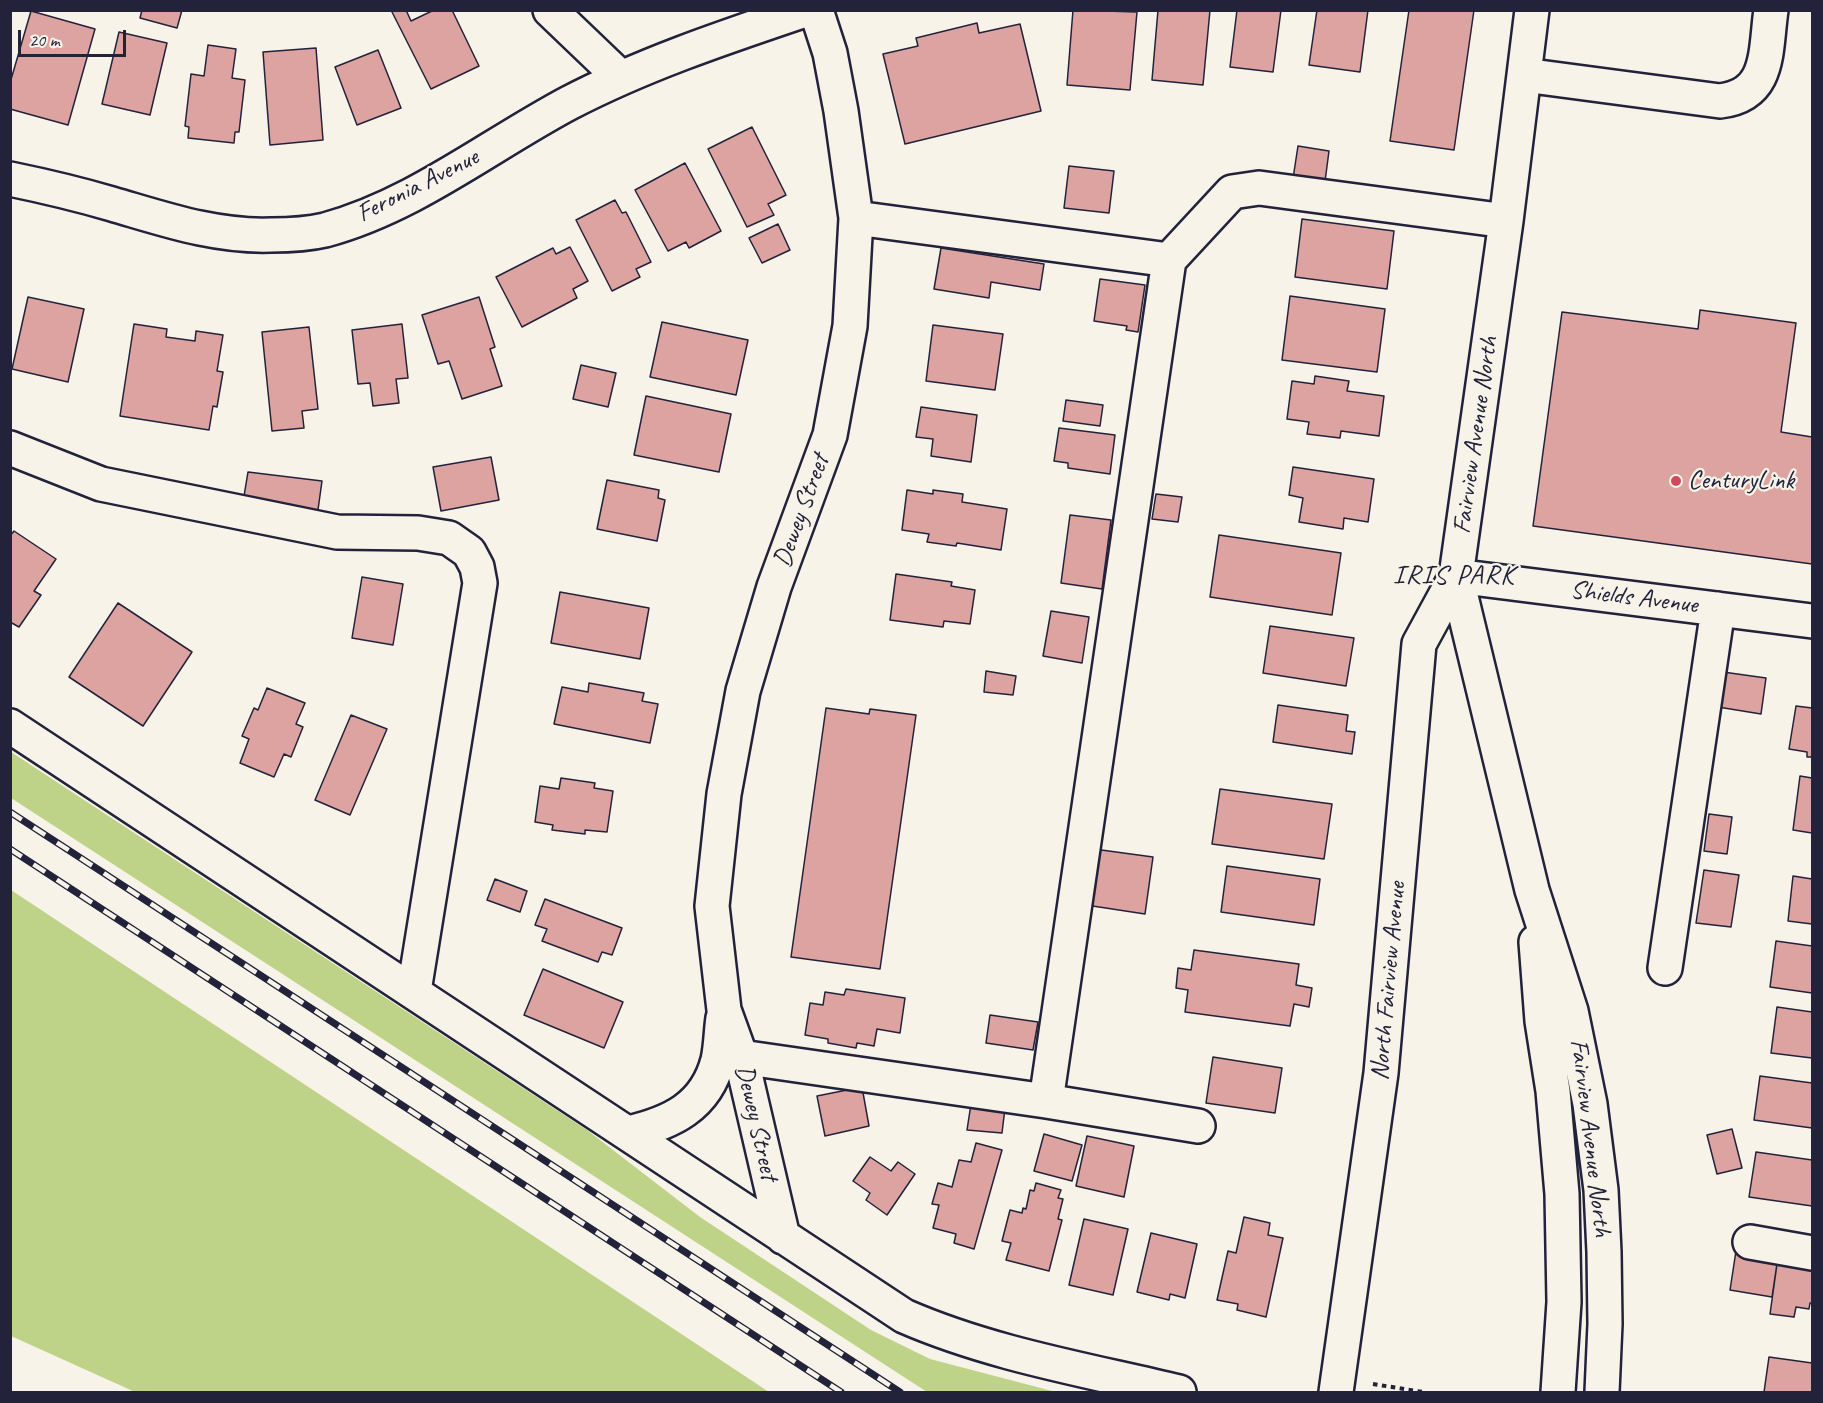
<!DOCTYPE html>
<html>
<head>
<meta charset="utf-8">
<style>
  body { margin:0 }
  #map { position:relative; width:1823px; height:1403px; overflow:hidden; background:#f7f3e8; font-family:Caveat,sans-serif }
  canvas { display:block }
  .frame { position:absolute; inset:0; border:12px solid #22223b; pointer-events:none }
  .scale { position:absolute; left:18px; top:30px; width:108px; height:27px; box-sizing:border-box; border:3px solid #22223b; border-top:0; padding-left:8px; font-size:18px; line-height:21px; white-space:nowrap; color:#22223b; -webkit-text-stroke:4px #f7f3e8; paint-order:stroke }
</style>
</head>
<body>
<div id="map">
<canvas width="1823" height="1403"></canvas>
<div class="frame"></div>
<div class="scale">20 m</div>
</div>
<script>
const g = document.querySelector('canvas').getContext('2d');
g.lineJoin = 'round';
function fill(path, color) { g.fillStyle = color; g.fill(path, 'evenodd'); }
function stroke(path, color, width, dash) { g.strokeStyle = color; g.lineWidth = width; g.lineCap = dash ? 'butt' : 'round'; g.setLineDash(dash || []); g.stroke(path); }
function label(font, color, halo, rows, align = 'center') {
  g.font = font + ' Caveat,sans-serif'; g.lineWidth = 4.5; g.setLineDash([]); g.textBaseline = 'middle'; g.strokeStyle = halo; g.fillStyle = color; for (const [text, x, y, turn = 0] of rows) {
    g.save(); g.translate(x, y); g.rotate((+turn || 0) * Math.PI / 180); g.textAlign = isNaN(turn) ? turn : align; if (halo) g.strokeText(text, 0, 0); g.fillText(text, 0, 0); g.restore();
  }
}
fill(new Path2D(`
  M11,752l576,378 113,87 171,113 59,29 126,33h-129l-916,-594z
  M11,890l758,502h-634l-124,-56z`), '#bfd388');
const building = new Path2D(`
  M142,10h40l-5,18 -37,-10z
  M391,10h15l5,11 23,-11h18l27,56 -48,23z
  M1073,10l64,2 -7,78 -63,-5z
  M1158,10h52l-7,75 -51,-5z
  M1237,10h44l-8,62 -43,-5z
  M1317,10h51l-8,62 -51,-7z
  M1409,10h65l-20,140 -64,-9z
  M31,11l64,18 -27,96 -58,-16v-26z
  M977,23l2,10 41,-9 21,87 -136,33 -22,-90 35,-8 -2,-8z
  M119,32l48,11 -17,72 -48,-11z
  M208,45l28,4 -4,29 13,2 -6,52h-4l-1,11 -46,-5 1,-11 -4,-1 6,-52 13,2z
  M316,48l7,92 -53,5 -7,-93z
  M378,50l23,58 -44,17 -22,-58z
  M752,127l34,68 -18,9 6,11 -27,12 -39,-78z
  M1298,146l31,5 -5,38 -32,-4z
  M685,163l36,68 -32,17 -3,-6 -18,9 -33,-61z
  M1069,166l45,5 -5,42 -45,-5z
  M615,200l7,13 4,-1 25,50 -15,7 4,8 -28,14 -36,-71z
  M1302,219l92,12 -7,58 -92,-12z
  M778,224l12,26 -28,13 -13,-25z
  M570,247l18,34 -15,8 4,9 -55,29 -26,-50 57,-29 3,6z
  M941,248l103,16 -4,26 -49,-8 -2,16 -55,-9z
  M1100,279l45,6 -7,47 -12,-2 1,-4 -33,-5z
  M1290,296l95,13 -8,63 -95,-12z
  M28,297l56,12 -16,73 -56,-13z
  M479,297l16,50 -5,2 12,37 -40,13 -13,-38 -11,3 -16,-49z
  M1700,310l96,13 -15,109 31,5v127l-279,-38 29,-214 136,17z
  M662,322l86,18 -12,55 -86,-18z
  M134,324l33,5 -1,8 29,4 1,-10 27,4 -6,36 6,1 -6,35 -4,-1 -4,24 -89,-14z
  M402,324l6,54 -12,1 3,24 -26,3 -3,-23 -12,1 -6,-54z
  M933,325l70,9 -8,56 -69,-9z
  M309,327l9,82 -16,2 2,17 -32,3 -10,-99z
  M581,365l35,8 -8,34 -35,-8z
  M1315,376l34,5 -2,10 37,5 -5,40 -38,-5 -1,7 -33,-4 2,-12 -22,-3 5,-38 22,3z
  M646,396l85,18 -12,58 -85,-17z
  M1066,400l37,5 -3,21 -37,-5z
  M921,407l56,8 -6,47 -40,-6 2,-17 -17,-2z
  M1059,428l56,7 -5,39 -42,-6v-5l-14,-2z
  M491,457l8,43 -58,11 -8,-44z
  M1293,467l81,12 -6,43 -24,-4 -1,11 -44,-7 4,-24 -14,-3z
  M248,472l74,9 -5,36 -74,-15z
  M607,480l52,10 -1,8 7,2 -8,41 -60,-12z
  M907,490l26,4v-4l30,4 -1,8 45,7 -6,41 -44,-7 -1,3 -29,-4 2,-8 -27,-4z
  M1156,494l26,3 -4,25 -26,-3z
  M1070,515l41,5 -9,69 -41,-6z
  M14,531l42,28 -22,32 7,4 -22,32 -9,-5v-86z
  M1219,535l122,18 -9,62 -122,-18z
  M896,574l56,8 -1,4 24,4 -5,34 -26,-3 -1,6 -53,-7z
  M362,577l41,7 -10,61 -41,-7z
  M560,592l89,16 -9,51 -89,-16z
  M118,603l74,49 -49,74 -74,-49z
  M1051,611l38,6 -7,46 -39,-7z
  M1270,626l84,12 -8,48 -83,-13z
  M986,671l30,5 -3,19 -29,-3z
  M1723,672l43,6 -5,36 -43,-7z
  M589,683l55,10 -2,8 16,3 -8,39 -96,-19 8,-37 26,5z
  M267,688l38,15 -9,21 7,3 -12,30 -7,-3 -10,23 -34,-14 9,-24 -7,-3 12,-28 4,2z
  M1278,705l70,10 -2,16 9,1 -3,22 -79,-12z
  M1796,706l16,2v49h-5v-5l-18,-3z
  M826,708l43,6 1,-5 46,6 -36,254 -89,-12z
  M351,715l36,14 -37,86 -35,-15z
  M1800,776l12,2v55l-19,-3z
  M561,778l34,5 -1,5 19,3 -6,41 -22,-2v4l-33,-4 1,-5 -18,-3 5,-36 19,3z
  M1220,789l112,15 -8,55 -112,-15z
  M1709,814l23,3 -5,37 -23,-3z
  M1094,849l59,8 -8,57 -59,-9z
  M1227,866l93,13 -6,46 -93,-13z
  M1704,870l35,5 -8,52 -35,-4z
  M1793,876l19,3v45l-24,-3z
  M495,879l32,12 -7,21 -33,-12z
  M545,899l77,29 -10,27 -10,-3 -4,10 -56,-21 5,-12 -12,-4z
  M1776,941l36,5v47l-42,-6z
  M1194,950l105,14 -3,21 16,3 -3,19 -15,-3 -4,22 -105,-14 3,-22 -12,-2 2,-20 13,2z
  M543,969l80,33 -19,46 -80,-33z
  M846,989l59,9 -5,35 -23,-4 -3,17 -17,-3 -1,5 -28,-5v-4l-23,-4 5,-32 13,2 2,-13 19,3z
  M1777,1007l35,5v46l-41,-5z
  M990,1015l48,7 -5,28 -47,-7z
  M1213,1057l69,11 -7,45 -69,-10z
  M1760,1076l52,7v45l-58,-8z
  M862,1087l7,39 -44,10 -8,-40z
  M971,1104l34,4 -3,25 -35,-3z
  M1732,1129l10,39 -25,6 -10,-39z
  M1044,1134l38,11 -10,36 -38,-10z
  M1087,1136l47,10 -10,51 -48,-11z
  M976,1143l26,7 -28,99 -20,-6 2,-9 -23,-6 6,-23 -7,-1 6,-21 14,4 7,-27 12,2z
  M1756,1152l56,8v46l-63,-9z
  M870,1157l21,14 7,-9 17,12 -28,41 -21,-15 4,-7 -17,-12z
  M1036,1183l25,7 -3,8 5,1 -5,20 4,1 -13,51 -43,-11 5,-17 -9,-2 8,-31 12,3 1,-5 3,1 4,-19 4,1z
  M1244,1217l26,6 -2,12 15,3 -17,79 -29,-7 1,-6 -21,-4 11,-49 8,2z
  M1084,1219l44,10 -15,66 -44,-10z
  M1151,1233l46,11 -12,54 -15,-4 -1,6 -32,-8z
  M1736,1251l42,6 -6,40 -42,-7z
  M1778,1257l34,5v41h-2l-1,6 -13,-2 -2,10 -24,-3z
  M1769,1357l43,6v29h-48z`);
fill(building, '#dda3a1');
stroke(building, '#22223b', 1.5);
const minor = new Path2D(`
  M550,10l71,68
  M1532,10l-26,211 -50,355 76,314 39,121 19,93 11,86 3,62 1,72 -3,68
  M1524,75l196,26c51,-6 45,-50 51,-91
  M10,179c34,7 68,15 102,25 52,15 103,33 159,31 17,0 37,-1 54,-5 89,-24 163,-84 244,-127 75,-39 156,-66 236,-93
  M856,218l313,42 -123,841
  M1169,260l63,-68 27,-4 247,33
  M10,448l91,36 236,48 81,1 31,5 20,14 8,15 3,16 -66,408
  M10,726l894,590c87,38 183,54 275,76
  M1536,942l6,79 11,70 9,103 2,108 -6,90
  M1665,968l53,-359
  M741,1057l305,44 152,25
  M628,1133c43,-10 78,-26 90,-73 3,-13 3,-29 5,-42
  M783,1237l-42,-180 -17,-47 -12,-104 12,-112 19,-103 31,-104 56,-152 20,-109 6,-108 -15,-107 -11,-58 -14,-43
  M1750,1242l62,11
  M1336,1392l45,-319 38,-429 37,-68 356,45`);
stroke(minor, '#22223b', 38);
stroke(new Path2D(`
  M1373,1384l50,8`), '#22223b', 4, [4.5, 4.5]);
stroke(minor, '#f7f3e8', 33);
const rail = new Path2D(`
  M10,812l890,580
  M10,849l831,543`);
stroke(rail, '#22223b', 7);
stroke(rail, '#f7f3e8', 4.5, [14]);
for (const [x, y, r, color] of [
  [1676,481,6,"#d1495b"]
]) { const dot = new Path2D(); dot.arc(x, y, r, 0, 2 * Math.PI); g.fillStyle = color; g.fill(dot); stroke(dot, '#f7f3e8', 2); }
label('26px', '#22223b', '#f7f3e8', [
  ["Feronia Avenue",418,186,-27],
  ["Fairview Avenue North",1476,435,-82],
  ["Dewey Street",802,511,-70],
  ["Shields Avenue",1634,598,7],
  ["North Fairview Avenue",1389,981,-85],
  ["Dewey Street",756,1123,77],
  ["Fairview Avenue North",1590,1138,83]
]);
label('26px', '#22223b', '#f7f3e8', [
  ["CenturyLink",1688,481]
], 'left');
g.letterSpacing = '1.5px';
label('27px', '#22223b', '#f7f3e8', [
  ["IRIS PARK",1454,576]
]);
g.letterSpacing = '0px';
</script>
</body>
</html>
